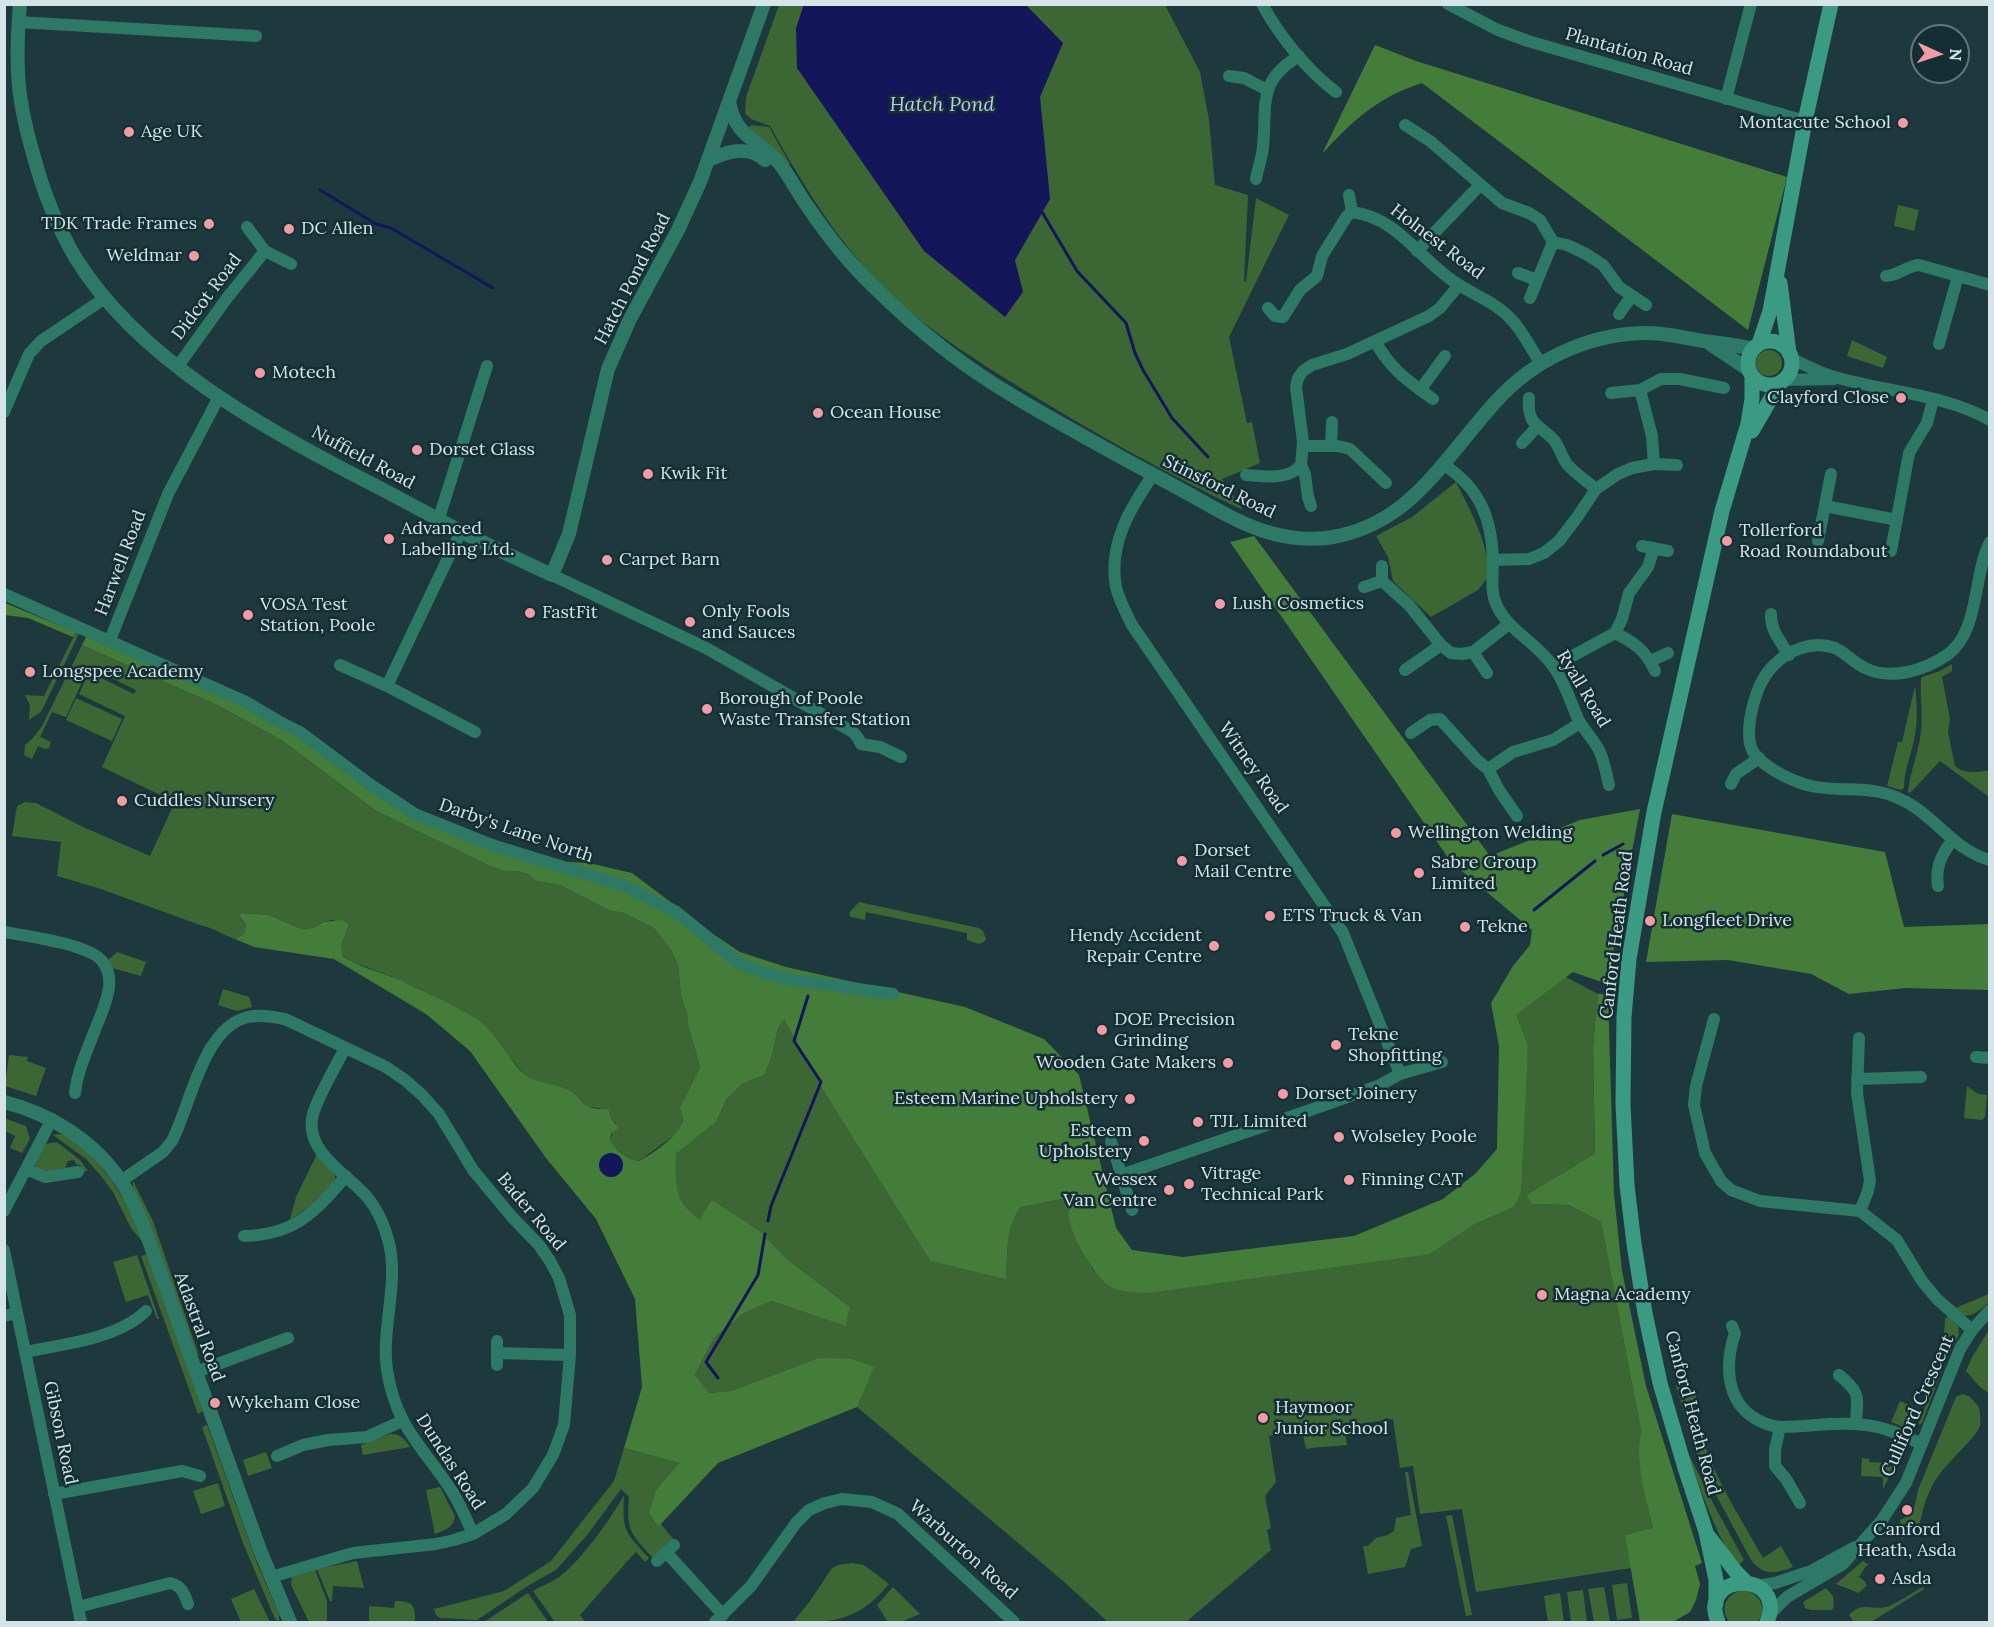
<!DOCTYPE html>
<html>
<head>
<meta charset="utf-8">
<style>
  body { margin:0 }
  #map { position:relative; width:1994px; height:1627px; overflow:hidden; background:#1e393d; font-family:Lora,serif }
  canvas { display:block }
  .frame { position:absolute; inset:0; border:6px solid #d5e4e7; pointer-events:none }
  .north { position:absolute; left:1910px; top:24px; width:60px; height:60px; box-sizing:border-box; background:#142f33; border:2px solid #61777b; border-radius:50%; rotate:93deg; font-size:16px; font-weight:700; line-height:24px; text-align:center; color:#d5e4e7 }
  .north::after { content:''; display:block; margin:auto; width:21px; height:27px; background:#f39aa7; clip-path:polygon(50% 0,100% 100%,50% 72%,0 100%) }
</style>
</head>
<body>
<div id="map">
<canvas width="1994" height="1627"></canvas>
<div class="frame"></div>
<div class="north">N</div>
</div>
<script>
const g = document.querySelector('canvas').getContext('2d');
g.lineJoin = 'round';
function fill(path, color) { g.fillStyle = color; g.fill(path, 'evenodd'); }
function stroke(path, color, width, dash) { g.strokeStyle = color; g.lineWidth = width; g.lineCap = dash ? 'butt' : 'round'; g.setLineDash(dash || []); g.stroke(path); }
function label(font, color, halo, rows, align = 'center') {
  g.font = font + ' Lora,serif'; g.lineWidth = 5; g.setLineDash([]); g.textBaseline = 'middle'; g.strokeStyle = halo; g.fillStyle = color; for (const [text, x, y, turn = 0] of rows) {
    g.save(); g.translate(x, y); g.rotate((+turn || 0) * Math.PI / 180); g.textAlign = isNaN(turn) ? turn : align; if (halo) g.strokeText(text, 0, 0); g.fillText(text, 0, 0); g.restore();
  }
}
fill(new Path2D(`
  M779,5h386l35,67 9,48 6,65 33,10 -4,86 2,1 10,-84 33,17 -60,122 18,86 5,-1 8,41 -38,16 21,31c-78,-37 -153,-79 -227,-125 -50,-31 -103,-65 -144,-109 -40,-44 -73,-98 -102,-150l-19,-7 -6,-6 1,-16z
  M751,125l18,2 21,37 -2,2 -40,-38z
  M1898,205l21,5 -5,21 -20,-5z
  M1852,340l35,17 -4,11 -36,-12z
  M1756 363a13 13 0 1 1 26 0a13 13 0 1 1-26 0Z
  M1456,482c15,30 32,59 33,94l-11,14 -47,27 -38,-36 -5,-24 -12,-21 36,-19z
  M76,632l3,1 -3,7 -35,72 -12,8 1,-15 -5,-10 19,1z
  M82,645l137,61 64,35 93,70 114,55 15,5h13l11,4 7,6 24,4 48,25 16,3 30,15 17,22 7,15 3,31 7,20v9l12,42 -14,29 -4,29 -6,9 -37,27c-12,-1 -23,-10 -29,-21l6,-17 -5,-5 -1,-5 -11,-5 -12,-1 -12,-14 -13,-6 -25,-5 -12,-7 -49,-56 -58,-31 -15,-4 -11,-7 -41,-16 -8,-6 -2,-10 8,-20 -16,-5 -10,2 -6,4 -9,3 -9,-1 -30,-13 -28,-2 1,7 4,5 -2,9 -9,5c-12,-4 -24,-12 -35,-14l-102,-37 -41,-12 4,-34 -49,-6 5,-30 8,-4 11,1 47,24 67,29 25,-54 -73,-35 23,-51 -46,-22 10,-22 45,22 2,-4 -47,-23 -23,50 -14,-5 -12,25 11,5 -2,6 -4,1 -7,-3 -6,13 -8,-4 1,-10 8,-7 9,-12z
  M1952,664v7l-10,6 8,42 -2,13 7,34c9,8 23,7 34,4v27l-49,-36 -30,32 -2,-1c2,-21 11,-40 13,-61 2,-17 -1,-34 0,-52l1,-2 18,-6z
  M1915,686c2,17 3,33 0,49 -3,18 -11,34 -11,53l-3,2 -14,-4 11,-44h4z
  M76,698l46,21 -10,22 -46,-21z
  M859,902l120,26 4,3 3,8 -2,3 -5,2 -12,-4v-7l-101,-21 -1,8 -14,-3 -2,-4z
  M117,952l29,10 -5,14 -29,-8 -4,-8z
  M1566,977l32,17 -5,53 2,107 -63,50 37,1 32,17 40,209c-7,31 6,66 12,98l-28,6 6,33 -155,24 -14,-83 -42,5 -7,-48 -13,2 -7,-49 -49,7 3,19c-15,2 -26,1 -41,4l-4,-19 -33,6 7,46 -11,14 6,32 -4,2 4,20 -85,72h-78l-46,-42 -205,-173 16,-40 -55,-9 -87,33 -23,2 -13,-18 19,-37 30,-25 28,-12 74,24 4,-18 -63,-48 -27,-28 -47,-30 -13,18c-27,-18 -24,-34 -24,-65l40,-32 10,-22 16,-16 22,-9 8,-19 6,-28 6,-10 37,69 109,174 76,17c2,-23 -1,-51 15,-71l42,-8 6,9c-5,14 17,49 25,63l336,-17 45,-30 39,-17 14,-162 -13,-30z
  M223,989l26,8 3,10 -15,4 -19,-6z
  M9,1055l19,2 -1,4 19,7 -10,28 -31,-10z
  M1967,1086l11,8 9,1 -2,22 -3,3 -18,-2z
  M4,1118l22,8 4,13 -8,14 -12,-5 5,-12 -10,-5z
  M58,1134c11,1 16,7 24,14 30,26 47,58 62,96l-13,-16 -18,-36 -12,-16 -15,-17 -33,-24z
  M57,1142l23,18 8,11 -7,1v-6l-5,-2 -2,-4 -6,1 -3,7 -22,3 -7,-4 -1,-3 9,-20z
  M317,1154l16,16 3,11 -26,25 -20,14 6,-23z
  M133,1181l20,40 46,135 -3,-2 -63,-164z
  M147,1254l56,157 -5,3 -57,-158z
  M137,1255l22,64h-2l-9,-24 -22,7 -13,-40z
  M1989,1294v8c-10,9 -23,22 -34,6z
  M1948,1316l10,10 1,9 -13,24 -24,64 -4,2c14,-35 26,-68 27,-106z
  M1989,1330v63l-9,-6 -14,-16 6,-14z
  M1688,1382v8h8c-3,58 40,119 67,168l18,-12 12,21c-18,7 -30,9 -42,-7l-44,-82 -13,-30 -18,-63z
  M1962,1394l7,2 10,11c1,6 2,13 1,19 -4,12 -36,39 -45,55 -4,7 -9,17 -11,25 -5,20 -4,23 -23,33l-1,-19 10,-5 5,-10 3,-15 38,-93z
  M1900,1401l20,9 -6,16h-13l-10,-4z
  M207,1425l50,138 22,51v8l-4,-3 -32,-76 -41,-116z
  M390,1434c10,-1 15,5 20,13l-47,8 -2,-10z
  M1890,1441l8,6 3,6 -18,36v-12l-22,-1 1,-18 7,1v3l20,1z
  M624,1448l55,15 -23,27 -7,23 9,14 3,-3 13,16 -21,18c-22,-24 -27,-27 -24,-61l-8,-8 -33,45 -32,36 -27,15 -52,35 -37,-2 -4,-3 -2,-6 70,-18 47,-30 63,-80z
  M266,1452l6,16 -24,8 -5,-16z
  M1688,1455h1l25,50 30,55 -7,7c-22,-35 -35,-73 -49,-112z
  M1405,1472h3l14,74 -11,3 -6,18 -37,7 -5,-28h5l8,-8 12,-3 6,-4 2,-13 15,-3z
  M218,1483l7,23 -24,8 -8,-23z
  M440,1487l15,29c-1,11 -10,14 -20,18l-9,-44z
  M624,1495c-2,36 1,37 25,63l-4,4 -9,-10 -4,4 -52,59 5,7h-30l-22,-31c8,-5 18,-8 26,-14 21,-15 53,-60 65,-82z
  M1452,1515l20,100 -6,1 -20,-100z
  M357,1561l7,27 -31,-2 -1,15h-2l-13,-32z
  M1863,1561l6,4 -3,1 -7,11 7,5 -1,2 2,1 -8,8 -23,-9z
  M852,1563l12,2 25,19c-29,35 -52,39 -96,38l17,-21 22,-33 6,-3z
  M315,1570l12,31v21h-18l-18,-37 1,-8z
  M1627,1583l5,35 -15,2 -5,-35z
  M893,1587l27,27 -19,8h-13l-11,-17z
  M1604,1587l6,34 -16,1 -6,-33z
  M1923,1587l1,2 -53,33h-17l-5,-7c14,-15 25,-3 40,-9 12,-5 23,-13 34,-19z
  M1826,1588l7,8 1,10 -2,4h-21l-6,-2 -2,-6z
  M254,1589l16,33h-29l-10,-23z
  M1583,1590l4,32h-16l-4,-30z
  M1744,1590c17,4 23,18 14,32h-29c-10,-14 -2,-30 15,-32z
  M528,1593l20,29h-64z
  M1560,1593l4,29h-16l-4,-26z
  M395,1601c17,0 21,4 20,21h-46v-16l25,2z`), '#3c6634');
fill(new Path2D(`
  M1375,45l41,16 371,116 -39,153 -326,-247c-44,14 -70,38 -100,71z
  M1254,536l236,320 90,-36 60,-11 -33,175 -34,-12 -57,43 12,30 -7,147 -7,15 -39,17 -45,30 -283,39c-14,-1 -25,0 -37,-7 -16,-9 -47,-62 -41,-78l-6,-9 -42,8c-16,20 -13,48 -15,72l-76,-18 -109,-174 -37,-68 -6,9 -6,28 -8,19 -22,9 -16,16 -10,22 -40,32c0,30 -3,47 24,65l12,-19 48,31 27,28 63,48 -4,19 -74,-25 -28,12 -30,25 -19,37 14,18 22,-2 87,-33 34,1 22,8 -17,40 -139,56 -60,64 -9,-14 7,-23 23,-27 -55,-15 18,-61 -7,-88 -39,-80 -50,-61 -76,-107 -44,-37 -92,-55 -80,-12 -19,-8 9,-5 2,-9 -6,-9 1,-3 28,2 30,13 9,1 9,-3 6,-4 20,-2 6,5 -8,20 2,11c13,9 30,14 46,20 29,12 59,26 86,42 21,13 31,39 48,55 15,13 36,9 51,20 5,4 8,10 13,13 6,4 15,2 22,4l2,8 8,10 -8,6 -1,6c6,11 17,20 29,21 12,-6 46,-29 44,-44 0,-3 -2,-6 -3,-9l20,-41 -12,-42v-9l-7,-20 -3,-31 -7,-15 -17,-22 -30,-15 -16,-3 -48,-25 -24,-4 -7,-6 -11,-4h-13l-15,-5 -114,-55 -93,-70 -64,-35 -137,-61 7,-14 157,71 169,112 129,47 45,2 43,10 81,61 27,18 46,15 179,40 79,32 35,36 37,153 16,22 51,7 171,-21 89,-37 32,-25 22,-25 2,-103 -8,-43 22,-37 17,-21 2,-15 -81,-68 -221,-320z
  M5,603l71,29 -3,5 -45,-19 -23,-3z
  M1672,814l213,38 19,75 85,-3v66l-84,-2 -56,6 -38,-20 -83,-14 -82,2z
  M1598,994h10l6,200 8,77 24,115 56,177 -7,3 5,18 -4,16 -6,12 -17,10h-33l-15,-87 28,-7c-7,-31 -19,-66 -12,-97l-40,-209 -32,-17 -38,-1 -4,-9 68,-41 -2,-107z`), '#437d39');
fill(new Path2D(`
  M804,4l222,1 37,38 -23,54 10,102 -35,61 8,32 -18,25 -81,-66 -127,-183 -1,-40z
  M599 1165a12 12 0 1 1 24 0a12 12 0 1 1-24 0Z`), '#13175a');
stroke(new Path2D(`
  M320,190l56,34 15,4 102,60
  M1042,212l35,59 49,52 9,30 8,17 29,48 36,39
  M1603,855l20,-11
  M1534,910l61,-49
  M768,1221l3,-15 50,-124 -27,-41 14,-45
  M718,1378l-12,-16 52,-87 7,-41`), '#13175a', 3);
stroke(new Path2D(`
  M1262,4c18,33 45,66 74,88
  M1448,4l50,26 30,11 277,80
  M18,22l238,14
  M1229,76l15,2 23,12
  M1726,99l25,-95
  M1405,125l25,16 72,62 27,10 11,7 13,22 14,3 19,9 17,11 16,22 27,18
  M1256,179c2,-11 6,-22 7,-32 4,-42 -6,-66 36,-91
  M1349,195l3,17
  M247,227l18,24 26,13
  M1417,251l63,-66
  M1518,273l19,7
  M1886,276c12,0 20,-10 33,-11l71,20
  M1530,298l23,-56
  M1268,308l7,8 8,1 17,-27 17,-14 5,-20 25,-40 5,-4c43,5 65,43 97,66 19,15 44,22 61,40 13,13 21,31 31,46
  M1619,314l12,-17
  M1375,341c16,29 32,39 58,58
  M1939,344l19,-68
  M1791,358c15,8 34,17 51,21 49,13 103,16 148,41
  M178,366l49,-68 38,-47
  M1784,380l50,-1
  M1420,390l25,-34
  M1640,390l12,46 2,28
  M1611,393l29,-3 21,-11h19l44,9
  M1529,398c-2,27 9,26 24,41 7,8 8,17 14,25 7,9 20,17 29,25
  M4,412l25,-58 12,-13 64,-43
  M1522,443l15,-16
  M1303,446h35l12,3 36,34
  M1331,446l1,-24
  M1444,465c36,23 48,54 49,96 0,16 -3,31 4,45 12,25 40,37 56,60 11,14 18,37 25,53 6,11 15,20 21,31 5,10 7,23 10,35
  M1246,475c19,1 42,6 55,-10
  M1311,506l-3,-9 -3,-23 -4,-9 2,-23 -7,-55 2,-9 5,-7 9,-6 35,-11 82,-38 11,-8 19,-23
  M1825,506l72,14
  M439,518l48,-152
  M1818,541l13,-67
  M1990,542c-17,32 -10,90 -43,113 -22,15 -56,26 -82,13 -11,-5 -19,-15 -30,-20 -22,-8 -47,2 -62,18 -14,14 -20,36 -23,54 -1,8 -2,19 1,27 6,18 42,35 60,39 31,7 58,-2 89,13 33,14 54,52 90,61
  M1642,546l26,5
  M1891,551l18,-98 18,-30 6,-23
  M1493,560l36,-1 15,-6 15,-12 19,-25 18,-27 22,-15 14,-6 22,-4 23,1
  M1382,566v15
  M552,575l154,73 147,84 5,6 3,6 19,3 21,10
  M1364,587l18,-6 27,24 32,40 10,8 11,1 11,-2 36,-28
  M4,594l242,108 32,19 22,11 71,53 44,29 77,31 133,41 50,25 64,52 14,6 34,10 106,15
  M1771,614c-1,16 10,28 18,41
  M1615,633c19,9 31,18 40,38
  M110,640l58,-146 51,-97
  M1473,652l14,21
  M1650,661l18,-8
  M340,665l47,21 88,46
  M1554,666l61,-33 7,-14 7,-26 19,-26 6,-19
  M1405,670l36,-25
  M387,686l74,-155
  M1411,733l19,-13 10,-1 38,42 10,8 25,-17 40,-12 27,-17
  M1488,769l11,21 18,26
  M1731,784l5,-10 23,-16
  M1938,886c-3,-18 3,-32 15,-46
  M4,932c23,4 84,12 98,29 6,7 8,17 7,26 -2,18 -12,36 -18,53 -7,18 -14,34 -16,53
  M1714,1019l-18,67 -2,19 11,48 16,28 10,9 29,11 100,10 37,29 25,41 15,18 35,31
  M1859,1038l-2,55 13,88 -2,10 -8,20
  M345,1048c-10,20 -26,46 -32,66 -10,38 35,60 55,84 10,12 17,29 21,45 10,42 -8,85 -2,127 8,52 30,71 58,111 12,16 20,35 28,53
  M1976,1057l14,1
  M1400,1074l42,-12
  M1857,1079l64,-2
  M1111,1141l21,69
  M26,1169l19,8 33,-5
  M1121,1175l198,-68 59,-21 22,-12 -57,-141 -211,-308c-6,-12 -13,-25 -16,-38 -8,-42 14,-79 37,-112
  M121,1181l42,-29 9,-11c19,-37 31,-114 76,-124 12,-3 25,0 37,2l101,48 19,13 17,15 17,19 34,56 39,47 27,28 11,16 9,17 11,37v40l-6,70 -11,30 -20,33 -27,26 -33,20 -19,6 -18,4 -83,9 -82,24
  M4,1211l48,-92
  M244,1236c51,-1 71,-24 102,-60
  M4,1250l77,372
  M4,1316l12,-3
  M1732,1326l3,7c-10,30 -10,68 21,86 7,4 17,8 26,8 28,0 56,-6 83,-2 21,2 38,11 57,19
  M497,1341v24
  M25,1352c39,-8 92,-13 121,-41
  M497,1353l73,2
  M196,1372l92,-34
  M1839,1375c23,19 18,21 17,49
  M1780,1427l-5,23v16l11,13 14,24
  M277,1456l26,-11 25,-5 39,-3 35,-16
  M54,1494l128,-23 18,5
  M666,1552l57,63
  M657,1561l17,-16
  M1755,1586l20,-3 36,-12 44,-24
  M78,1607l92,-24c12,3 14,10 18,21
  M1770,1614l17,-17 56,-33 39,-44 24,-37 54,-134 12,-19 18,-20
  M715,1622l36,-36 45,-63 13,-13 16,-7 17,-4 30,3 26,12 116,108`), '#2e7866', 12);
stroke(new Path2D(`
  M20,4c-2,23 -3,46 -2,68 1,29 8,58 16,85 9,34 23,69 41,100 63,103 191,173 295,226 31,16 62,33 92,49 30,15 60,29 90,43l17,-41 39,-165 22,-50 48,-89 22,-48 64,-178
  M729,102c7,37 30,37 51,62 10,13 18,29 28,43 19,28 40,55 64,78 24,24 50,47 76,67 52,40 112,71 169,103 24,13 48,26 72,39 25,14 48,28 75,37 21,7 47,10 69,6 50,-9 82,-38 113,-76 19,-22 37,-47 58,-68 37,-37 90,-60 143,-60 19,0 37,5 56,8 17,2 34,4 51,8
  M709,160c18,-9 39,-15 56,0
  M1710,344l39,26
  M4,1102c47,12 90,39 117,79 10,15 16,31 23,46l116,323 30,72`), '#2e7866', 14);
stroke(new Path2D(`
  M1780,283l9,70
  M1748 363a22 22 0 1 1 44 0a22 22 0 1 1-44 0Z
  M1759,344l11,-33 35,-190 26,-117
  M1752,431l28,-48
  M1709,1537l27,35 11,11
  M1716,1604v-24l-10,-48 -21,-64 -25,-85 -15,-70 -11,-69 -7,-59 -4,-81 1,-87 5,-58 25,-147 68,-301 26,-87 4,-25v-23
  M1718,1622c-21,-51 70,-52 49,0`), '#3b9a82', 15);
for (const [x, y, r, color] of [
  [1903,123,6,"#f39aa7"],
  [129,132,6,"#f39aa7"],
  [209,224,6,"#f39aa7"],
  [289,229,6,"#f39aa7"],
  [194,256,6,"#f39aa7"],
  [260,373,6,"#f39aa7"],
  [1901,398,6,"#f39aa7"],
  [818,413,6,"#f39aa7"],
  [417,450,6,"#f39aa7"],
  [648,474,6,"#f39aa7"],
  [389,539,6,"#f39aa7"],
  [1727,541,6,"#f39aa7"],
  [607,560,6,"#f39aa7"],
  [1220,604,6,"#f39aa7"],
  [530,613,6,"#f39aa7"],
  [248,615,6,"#f39aa7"],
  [690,622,6,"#f39aa7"],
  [30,672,6,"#f39aa7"],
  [707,709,6,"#f39aa7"],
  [122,801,6,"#f39aa7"],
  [1396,833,6,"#f39aa7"],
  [1182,861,6,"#f39aa7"],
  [1419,873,6,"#f39aa7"],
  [1270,916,6,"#f39aa7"],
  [1650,921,6,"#f39aa7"],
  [1465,927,6,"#f39aa7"],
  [1214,946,6,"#f39aa7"],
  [1102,1030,6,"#f39aa7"],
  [1336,1045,6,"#f39aa7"],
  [1228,1063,6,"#f39aa7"],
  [1283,1094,6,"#f39aa7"],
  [1130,1099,6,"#f39aa7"],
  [1198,1122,6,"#f39aa7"],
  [1339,1137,6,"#f39aa7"],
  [1144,1141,6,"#f39aa7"],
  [1349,1180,6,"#f39aa7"],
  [1189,1184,6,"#f39aa7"],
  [1169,1190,6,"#f39aa7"],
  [1542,1295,6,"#f39aa7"],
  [215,1403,6,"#f39aa7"],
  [1263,1418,6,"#f39aa7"],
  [1907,1510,6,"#f39aa7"],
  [1880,1579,6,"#f39aa7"]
]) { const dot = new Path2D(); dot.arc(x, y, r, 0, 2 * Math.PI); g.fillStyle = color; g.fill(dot); stroke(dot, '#142f33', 2); }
label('18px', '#d5e4e7', '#142f33', [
  ["Plantation Road",1629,52,16],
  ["Holnest Road",1437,242,37],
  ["Hatch Pond Road",633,279,-63],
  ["Didcot Road",207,297,-53],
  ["Nuffield Road",363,458,28],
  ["Stinsford Road",1219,487,26],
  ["Harwell Road",121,563,-69],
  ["Ryall Road",1583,689,59],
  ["Witney Road",1253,768,55],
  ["Darby's Lane North",516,831,19],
  ["Canford Heath Road",1617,935,-83],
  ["Bader Road",531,1212,50],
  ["Adastral Road",199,1327,70],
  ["Culliford Crescent",1918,1406,-66],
  ["Canford Heath Road",1692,1413,75],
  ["Gibson Road",60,1433,78],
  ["Dundas Road",450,1462,57],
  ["Warburton Road",963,1550,42]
]);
label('18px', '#d5e4e7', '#142f33', [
  ["Montacute School",1891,123,"right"],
  ["Age UK",141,132],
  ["TDK Trade Frames",197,224,"right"],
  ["DC Allen",301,229],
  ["Weldmar",182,256,"right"],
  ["Motech",272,373],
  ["Clayford Close",1889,398,"right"],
  ["Ocean House",830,413],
  ["Dorset Glass",429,450],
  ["Kwik Fit",660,474],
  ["Advanced",401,529],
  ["Labelling Ltd.",401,550],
  ["Tollerford",1739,531],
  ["Road Roundabout",1739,552],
  ["Carpet Barn",619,560],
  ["Lush Cosmetics",1232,604],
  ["VOSA Test",260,605],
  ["Station, Poole",260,626],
  ["Only Fools",702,612],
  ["and Sauces",702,633],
  ["FastFit",542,613],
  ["Longspee Academy",42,672],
  ["Borough of Poole",719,699],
  ["Waste Transfer Station",719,720],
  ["Cuddles Nursery",134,801],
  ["Wellington Welding",1408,833],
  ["Dorset",1194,851],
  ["Mail Centre",1194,872],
  ["Sabre Group",1431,863],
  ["Limited",1431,884],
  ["ETS Truck & Van",1282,916],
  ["Longfleet Drive",1662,921],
  ["Tekne",1477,927],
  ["Hendy Accident",1202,936,"right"],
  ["Repair Centre",1202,957,"right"],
  ["DOE Precision",1114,1020],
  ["Grinding",1114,1041],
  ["Tekne",1348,1035],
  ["Shopfitting",1348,1056],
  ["Wooden Gate Makers",1216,1063,"right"],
  ["Dorset Joinery",1295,1094],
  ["Esteem Marine Upholstery",1118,1099,"right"],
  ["TJL Limited",1210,1122],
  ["Esteem",1132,1131,"right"],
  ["Upholstery",1132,1152,"right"],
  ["Wolseley Poole",1351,1137],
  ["Vitrage",1201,1174],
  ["Technical Park",1201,1195],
  ["Wessex",1157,1180,"right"],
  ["Van Centre",1157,1201,"right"],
  ["Finning CAT",1361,1180],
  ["Magna Academy",1554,1295],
  ["Wykeham Close",227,1403],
  ["Haymoor",1275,1408],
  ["Junior School",1275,1429],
  ["Canford",1907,1530,"center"],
  ["Heath, Asda",1907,1551,"center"],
  ["Asda",1892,1579]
], 'left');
label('italic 20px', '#bbc7f0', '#142f33', [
  ["Hatch Pond",942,105]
]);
</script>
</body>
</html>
